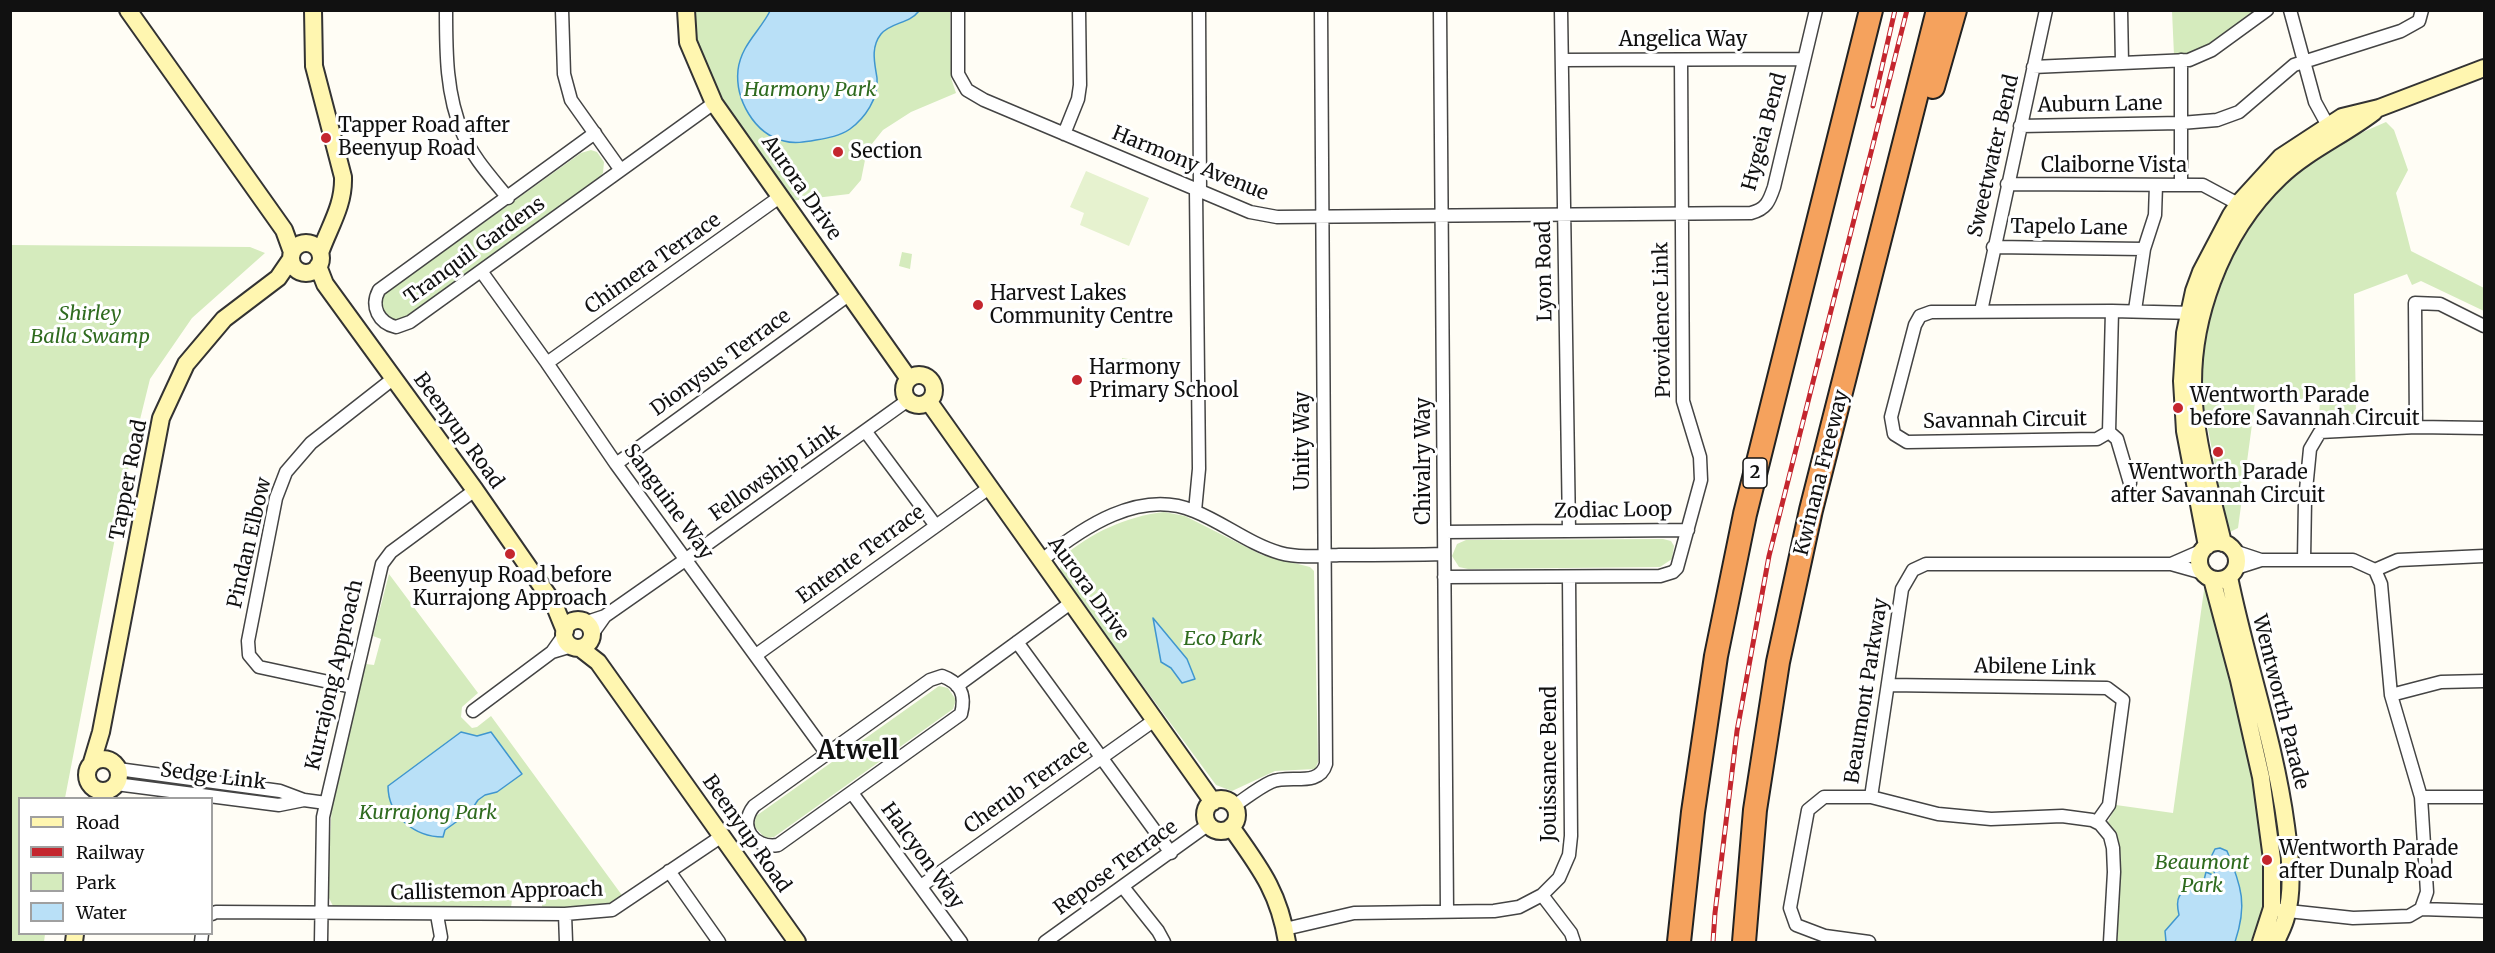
<!DOCTYPE html>
<html>
<head>
<meta charset="utf-8">
<style>
  body { margin:0 }
  #map { position:relative; width:2495px; height:953px; overflow:hidden; background:#fffdf5; font-family:Merriweather,serif }
  canvas { display:block }
  .frame { position:absolute; inset:0; border:12px solid #111; pointer-events:none }
  .legend { position:absolute; left:18px; top:797px; width:195px; height:138px; box-sizing:border-box; background:#fff; border:2px solid #a0a0a0; margin:0; padding:8px 10px; list-style:none; font-size:18px; color:#111 }
  .legend li { display:flex; align-items:center; gap:12px; height:30px }
  .legend b { width:30px; border:2px solid #a0a0a0 }
</style>
</head>
<body>
<div id="map">
<canvas width="2495" height="953"></canvas>
<div class="frame"></div>
<ul class="legend">
<li><b style="height:8px;background:#fff6b0"></b>Road</li>
<li><b style="height:8px;background:#c4262e"></b>Railway</li>
<li><b style="height:16px;background:#d5ebbd"></b>Park</li>
<li><b style="height:16px;background:#b9e0f7"></b>Water</li>
</ul>
</div>
<script>
const g = document.querySelector('canvas').getContext('2d');
g.lineJoin = 'round';
function fill(path, color) { g.fillStyle = color; g.fill(path, 'evenodd'); }
function stroke(path, color, width, dash) { g.strokeStyle = color; g.lineWidth = width; g.lineCap = dash ? 'butt' : 'round'; g.setLineDash(dash || []); g.stroke(path); }
function label(font, color, halo, rows, align = 'center') {
  g.font = font + ' Merriweather,serif'; g.lineWidth = 6; g.setLineDash([]); g.textBaseline = 'middle'; g.strokeStyle = halo; g.fillStyle = color; for (const [text, x, y, turn = 0] of rows) {
    g.save(); g.translate(x, y); g.rotate((+turn || 0) * Math.PI / 180); g.textAlign = isNaN(turn) ? turn : align; if (halo) g.strokeText(text, 0, 0); g.fillText(text, 0, 0); g.restore();
  }
}
fill(new Path2D(`
  M690,11h260l1,67 5,15 -45,19 -28,18 -16,20 -6,30 -12,14 -59,7 -73,-102 -26,-62z
  M2172,11h87l-34,25 -31,18 -20,1z
  M2386,122l8,8 14,40 -12,23 15,58 73,37v23l-63,-30 -9,4 -5,-11 -53,20 2,120h-37l1,-13 -64,-6 -18,133 -8,4 -7,-23 -20,-107v-60l14,-58 27,-51 39,-51 55,-39z
  M591,150l6,2 7,10 -1,11 -5,6 -192,140 -9,3 -8,-1 -9,-11 3,-15 198,-142z
  M11,245l239,2 15,6 -73,65 -42,61 -20,81 -65,338h-45v136h25l-1,8h-34z
  M902,252l10,2 -2,15 -11,-3z
  M1122,358l13,2 -4,11 -9,-2z
  M1164,512l21,4 77,39 48,12 4,4 4,191 -3,7 -40,2 -43,20 -16,-6 -156,-212 1,-15c32,-26 63,-41 103,-46z
  M1663,539l8,2 3,5 -2,13 -12,8 -192,2 -9,-2 -7,-11 5,-12 9,-4z
  M389,574l89,119 -16,14 -1,10 11,11 5,-1 14,-11 133,182 -20,9 -62,1v-11l-30,2 -1,9 -173,1 -5,-3 -6,-12 5,-92 34,-138 8,1 7,-26 -8,-3z
  M2205,583l6,8 48,194 8,116 -11,41h-139l4,-83 -4,-17 -10,-18 9,-19 57,8z
  M939,686l9,2 8,12 -3,9 -179,128 -9,1 -11,-12 2,-10z`), '#d5ebbd');
fill(new Path2D(`
  M1086,171l63,27 -20,48 -49,-21 4,-12 -14,-6z`), '#e6f2cf');
const water = new Path2D(`
  M770,11v-1l149,1c-10,13 -28,11 -38,23 -11,14 -6,30 -4,44 2,20 -12,40 -27,51 -10,7 -22,9 -34,11 -11,2 -22,4 -32,1 -30,-7 -49,-42 -46,-71 3,-25 22,-39 32,-59z
  M1153,618l34,41 8,20 -13,4 -11,-15 -10,-6z
  M461,732l16,4 14,-4 31,42 -25,18 -12,3 -7,5 -8,12 -25,18 -2,7c-28,0 -55,-21 -55,-51z
  M2220,848l7,3c14,36 21,52 8,91h-69l-1,-11 14,-16c-6,-26 7,-22 25,-35l2,-8 9,4 -4,-19 4,-8z`);
fill(water, '#b9e0f7');
stroke(water, '#3f96cf', 1.5);
const street = new Path2D(`
  M446,10c0,42 0,85 17,124 10,24 29,44 45,64
  M562,10l2,64 7,26 49,69
  M958,10v64l9,16 17,10 266,112 27,5 474,-4c15,-4 18,-11 23,-26l42,-177
  M1199,10l1,181
  M1440,10l7,901
  M1561,10l8,521
  M2121,10l1,53
  M2290,10l25,92 17,31
  M1562,60l242,-1
  M2181,60v125
  M2033,67l156,-7 23,-10 55,-40
  M2020,126l161,-3 36,-3 22,-8 55,-47 107,-34 18,-10 3,-11
  M595,133l-216,157c-9,17 0,33 17,37l14,-5 304,-219
  M1064,134l14,-35 2,-14 -1,-75
  M2007,184l196,1 41,22
  M1993,247l151,2
  M481,271l66,92 69,101 211,290
  M2135,310l9,-61 11,-34 1,-30
  M1981,311l65,-301
  M547,363l234,-167
  M2416,427l-1,-124 25,1 44,22
  M866,432l70,94
  M2109,432l-12,7 -190,3 -13,-8 -3,-17 24,-92 5,-9 11,-4 181,-1
  M616,464l234,-170
  M2130,483l-13,-44 -8,-7 3,-121 83,2
  M1195,511l4,-42 -3,-279
  M1444,532l244,-2
  M2234,551l27,9h92l22,10 6,14 10,111 30,102 6,95 -6,17 -12,7 -56,2 -74,-8
  M1042,560c40,-32 98,-72 152,-49 30,12 55,33 86,42 18,5 40,3 59,2 35,0 70,0 105,-1
  M2304,560l1,-60 5,-51 10,-17 96,-5 68,1
  M2171,564l32,-14
  M2236,568l25,-8
  M2375,570l23,-10 86,-4
  M1444,577l216,-1 13,-4 4,-4 24,-88 -1,-23 -17,-56 -2,-341
  M587,622l18,-6 80,-56 223,-160
  M593,633l12,-17
  M1017,642l154,211
  M552,652l20,-6
  M756,655l233,-167
  M942,676c19,7 24,19 19,38l-183,131c-25,4 -40,-19 -24,-39l176,-126z
  M1888,685l219,3 16,12 -14,105 -12,17
  M957,686l115,-84
  M352,687l-93,-20 -10,-12 -1,-14 28,-143 10,-26 25,-29 83,-65
  M2391,695l50,-13 43,-1
  M473,711l79,-59 12,-17
  M118,769l162,22 24,9 22,3
  M116,784l163,21 25,-5
  M852,793l109,149
  M1871,797l31,-208 11,-19 13,-6h245l32,9
  M2421,797h63
  M1234,806c12,-8 24,-18 37,-24 18,-8 48,6 55,-18l-5,-754
  M669,871l50,71
  M921,886l235,-167
  M1123,887l35,44 6,11
  M1542,895l29,38 3,9
  M2421,909l63,2
  M212,914l4,-2 349,2 47,-4 110,-74
  M565,914l1,28
  M437,915l4,22 -2,5
  M1285,929l69,-16 140,-2 25,-4 23,-12 17,-17 10,-23 2,-19 -2,-259
  M201,942l1,-8
  M321,942l2,-125 59,-253 9,-12 84,-62
  M1045,942l164,-118
  M1869,942l-44,-6 -29,-11 -6,-17 18,-98 16,-13h47l67,17 53,5 71,-3 30,4 8,4 10,12 3,12 1,24 -4,70`);
const secondary = new Path2D(`
  M128,10l156,220 8,22
  M313,10l1,56 29,111c1,29 -14,50 -23,76
  M686,10l2,32 26,61 195,276
  M291 258a15 15 0 1 1 30 0a15 15 0 1 1-30 0Z
  M318,266l7,18 150,206 79,114 11,27
  M904 390a15 15 0 1 1 30 0a15 15 0 1 1-30 0Z
  M929,402l284,400
  M2199 561a19 19 0 1 1 38 0a19 19 0 1 1-38 0Z
  M2223,543c-11,-46 -25,-92 -29,-139 -7,-81 27,-171 86,-227 27,-26 64,-42 94,-65
  M2207,546l-22,-115 -3,-50 3,-48 9,-42 7,-19 30,-57 8,-12 42,-46 61,-40 37,-9 105,-40
  M2229,577c17,84 46,165 57,249 4,29 8,62 0,91 -2,9 -7,17 -10,25
  M2212,579l27,101 22,97 11,82v49l-11,34
  M564 634a14 14 0 1 1 28 0a14 14 0 1 1-28 0Z
  M580,648l18,14 199,280
  M87 775a16 16 0 1 1 32 0a16 16 0 1 1-32 0Z
  M92,762l9,-30 60,-314 25,-54 38,-45 54,-41 13,-19
  M1205 815a16 16 0 1 1 32 0a16 16 0 1 1-32 0Z
  M1231,827c29,41 48,65 56,115
  M74,942l1,-8`);
const highway = new Path2D(`
  M1933,87l22,-77
  M1679,942l14,-130 23,-156 29,-142 126,-504
  M1744,942l11,-132 23,-148 33,-152 127,-500`);
stroke(street, '#444', 15);
stroke(secondary, '#333', 20);
stroke(highway, '#222', 26);
stroke(street, '#fff', 12);
stroke(secondary, '#fff6b0', 16);
stroke(highway, '#f5a25d', 22);
const rail = new Path2D(`
  M1873,106l22,-96
  M1713,942l2,-29 22,-182 32,-175 138,-546`);
stroke(rail, '#c4262e', 5);
stroke(rail, '#fff', 3, [9]);
for (const [x, y, r, color] of [
  [326,138,6,"#c4262e"],
  [838,152,6,"#c4262e"],
  [978,305,6,"#c4262e"],
  [1077,380,6,"#c4262e"],
  [2178,408,6,"#c4262e"],
  [2218,452,6,"#c4262e"],
  [510,554,6,"#c4262e"],
  [2267,860,6,"#c4262e"]
]) { const dot = new Path2D(); dot.arc(x, y, r, 0, 2 * Math.PI); g.fillStyle = color; g.fill(dot); stroke(dot, '#fff', 2); }
for (const [x, y, w] of [
  [1755,473,24]
]) { const box = new Path2D(); box.roundRect(x - w / 2, y - 15, w, 30, 4.5); g.fillStyle = '#fff'; g.fill(box); stroke(box, '#111', 1.5); }
label('bold 18px', '#111', null, [
  ["2",1755,473]
]);
label('20px', '#111', '#fff', [
  ["Angelica Way",1683,40],
  ["Auburn Lane",2100,105,-1],
  ["Hygeia Bend",1765,132,-75],
  ["Sweetwater Bend",1994,156,-77],
  ["Harmony Avenue",1190,164,22],
  ["Claiborne Vista",2114,166],
  ["Aurora Drive",801,188,55],
  ["Tapelo Lane",2069,228,1],
  ["Tranquil Gardens",475,251,-36],
  ["Chimera Terrace",653,264,-35],
  ["Lyon Road",1545,271,-91],
  ["Providence Link",1663,320,-91],
  ["Dionysus Terrace",721,363,-36],
  ["Savannah Circuit",2005,421,-1],
  ["Beenyup Road",458,431,54],
  ["Unity Way",1303,441,-90],
  ["Chivalry Way",1424,461,-90],
  ["Fellowship Link",775,473,-35],
  ["Kwinana Freeway",1822,473,-76],
  ["Tapper Road",129,480,-79],
  ["Sanguine Way",668,502,54],
  ["Zodiac Loop",1613,511,-1],
  ["Pindan Elbow",250,543,-77],
  ["Entente Terrace",861,555,-36],
  ["Aurora Drive",1088,589,54],
  ["Abilene Link",2035,668,1],
  ["Kurrajong Approach",335,675,-77],
  ["Beaumont Parkway",1867,691,-81],
  ["Wentworth Parade",2280,702,76],
  ["Jouissance Bend",1550,764,-90],
  ["Sedge Link",213,777,7],
  ["Cherub Terrace",1027,787,-35],
  ["Beenyup Road",746,834,55],
  ["Halcyon Way",922,856,54],
  ["Repose Terrace",1116,868,-36],
  ["Callistemon Approach",497,892,-1]
]);
label('italic 20px', '#2f6b1f', '#fff', [
  ["Harmony Park",810,90],
  ["Shirley",90,314],
  ["Balla Swamp",90,337],
  ["Eco Park",1223,639],
  ["Kurrajong Park",428,813],
  ["Beaumont",2202,863],
  ["Park",2202,886]
]);
label('20px', '#111', '#fff', [
  ["Tapper Road after",338,126],
  ["Beenyup Road",338,149],
  ["Section",850,152],
  ["Harvest Lakes",990,294],
  ["Community Centre",990,317],
  ["Harmony",1089,368],
  ["Primary School",1089,391],
  ["Wentworth Parade",2190,396],
  ["before Savannah Circuit",2190,419],
  ["Wentworth Parade",2218,473,"center"],
  ["after Savannah Circuit",2218,496,"center"],
  ["Beenyup Road before",510,576,"center"],
  ["Kurrajong Approach",510,599,"center"],
  ["Wentworth Parade",2279,849],
  ["after Dunalp Road",2279,872]
], 'left');
label('bold 26px', '#111', '#fff', [
  ["Atwell",858,752]
]);
</script>
</body>
</html>
